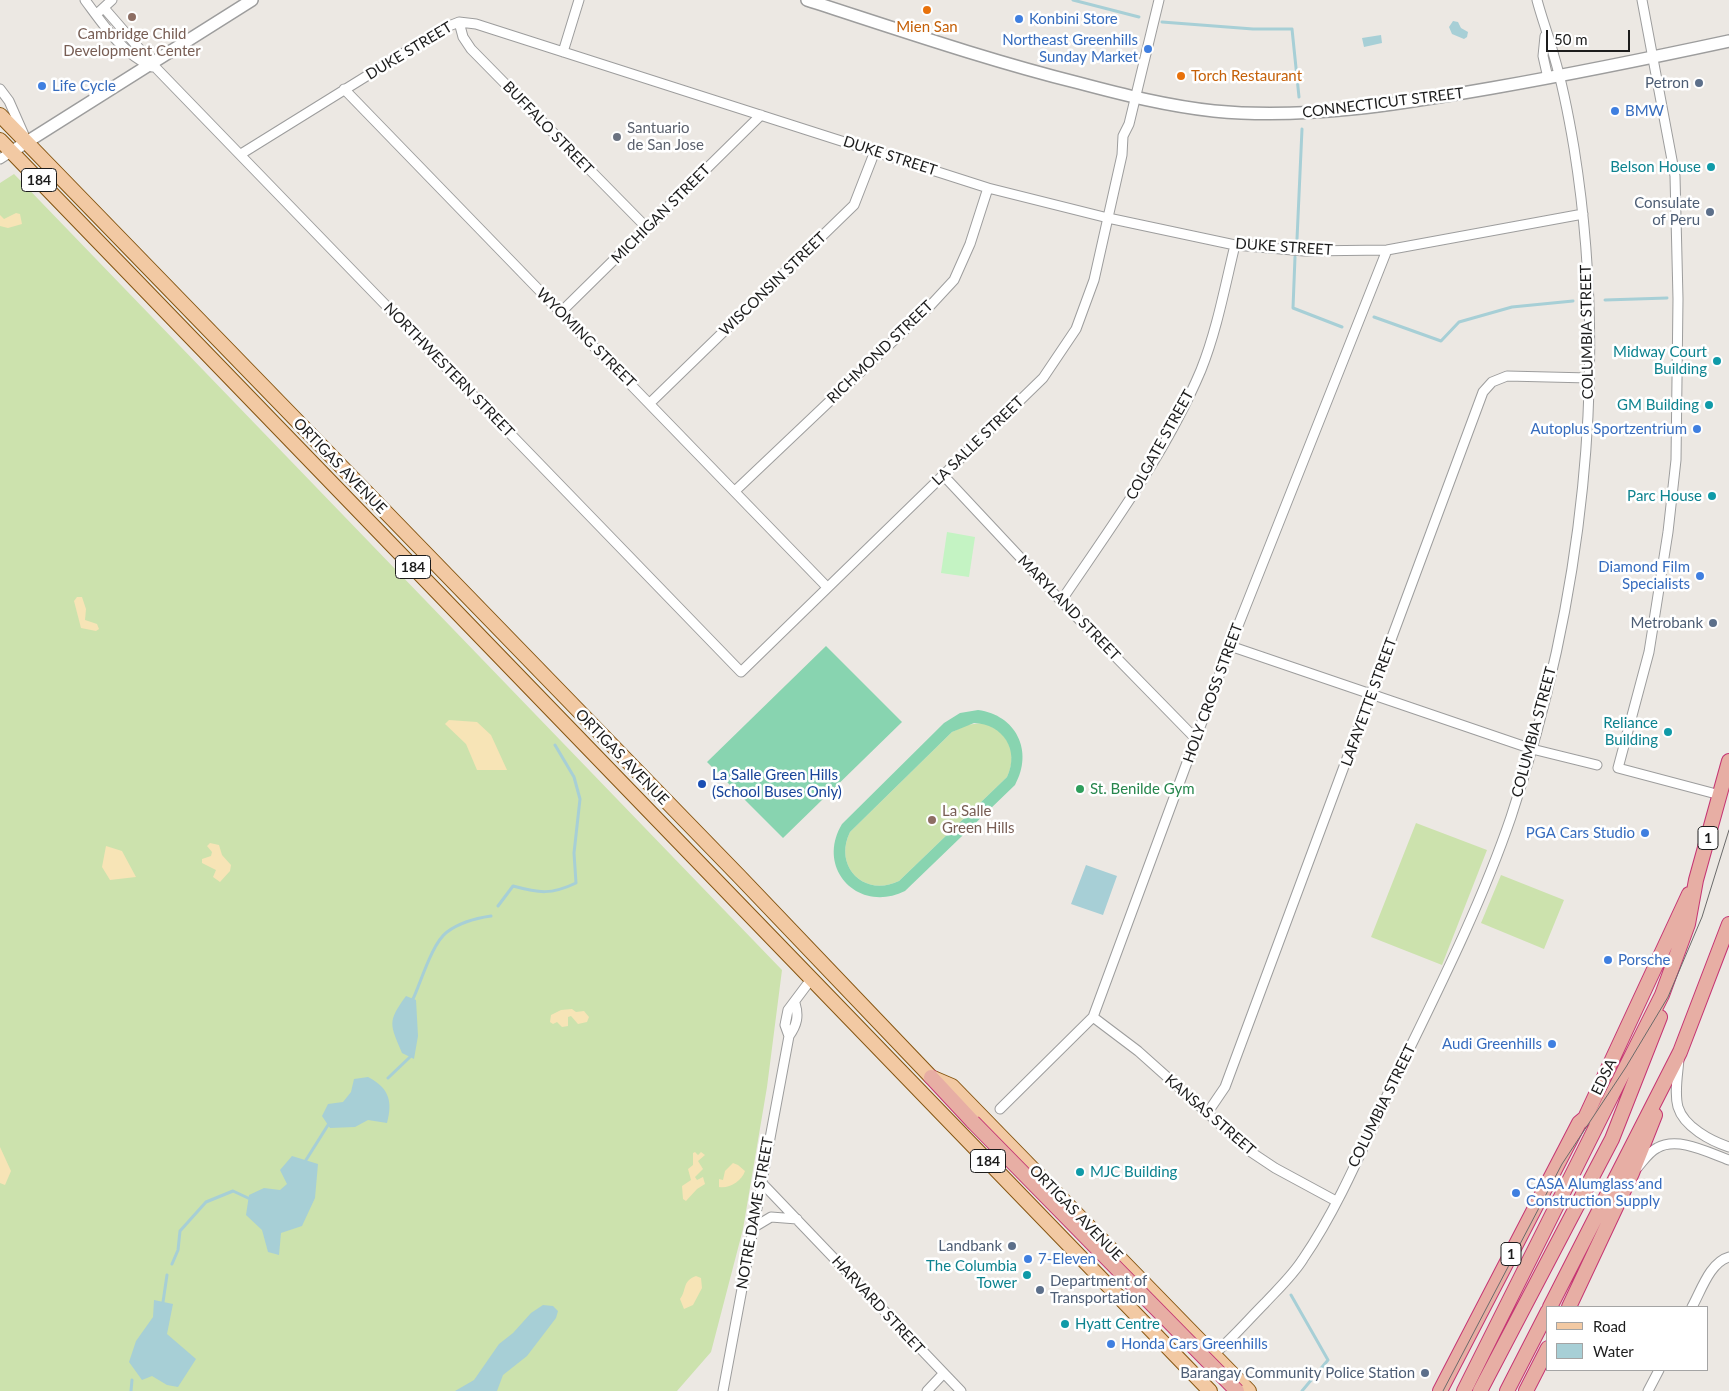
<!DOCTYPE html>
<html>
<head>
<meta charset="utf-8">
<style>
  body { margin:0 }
  #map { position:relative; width:1729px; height:1391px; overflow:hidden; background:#ece8e3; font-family:Lato,sans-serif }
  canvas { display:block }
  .legend { position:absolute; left:1546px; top:1306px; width:162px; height:65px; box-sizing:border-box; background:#fff; border:1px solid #a4a4a4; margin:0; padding:6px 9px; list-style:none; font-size:15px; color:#1c1c1c }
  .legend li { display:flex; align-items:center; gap:10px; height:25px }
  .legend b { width:25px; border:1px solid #a4a4a4 }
  .scale { position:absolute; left:1546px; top:30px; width:84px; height:22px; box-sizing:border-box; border:2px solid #1c1c1c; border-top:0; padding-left:6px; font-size:15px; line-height:18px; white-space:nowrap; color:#1c1c1c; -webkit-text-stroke:4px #fff; paint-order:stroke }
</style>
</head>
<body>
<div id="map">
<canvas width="1729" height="1391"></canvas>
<ul class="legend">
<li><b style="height:6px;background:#f2c9a3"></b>Road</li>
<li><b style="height:14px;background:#a7cfd6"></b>Water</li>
</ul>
<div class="scale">50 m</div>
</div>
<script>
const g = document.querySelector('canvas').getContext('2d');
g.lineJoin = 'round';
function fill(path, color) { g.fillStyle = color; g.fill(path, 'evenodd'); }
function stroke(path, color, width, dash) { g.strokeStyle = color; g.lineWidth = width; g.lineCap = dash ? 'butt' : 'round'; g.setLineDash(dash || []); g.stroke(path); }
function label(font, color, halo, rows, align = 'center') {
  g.font = font + ' Lato,sans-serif'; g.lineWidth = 5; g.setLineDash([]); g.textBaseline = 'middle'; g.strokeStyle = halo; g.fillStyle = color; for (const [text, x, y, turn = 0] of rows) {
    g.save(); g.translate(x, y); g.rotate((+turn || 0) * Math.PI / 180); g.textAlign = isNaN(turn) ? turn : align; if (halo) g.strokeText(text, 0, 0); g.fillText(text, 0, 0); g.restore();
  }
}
fill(new Path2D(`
  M14,174l768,796 -15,117 -24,142 -32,123 -34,39h-677v-1208z
  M982,723c25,6 37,30 25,54l-108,104c-35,17 -66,-15 -49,-49l102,-100 14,-7z
  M1416,823l71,27 -45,115 -71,-28z
  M1501,875l63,25 -20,49 -63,-26z`), '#cce2ad');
fill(new Path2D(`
  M16,213l4,1 2,10 -14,4 -8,-2v-11l4,4z
  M77,597h5l4,12 -1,11 12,4 2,5 -3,2 -15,-3 -7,-27z
  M449,720l28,2 14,13 16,35h-30l-11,-26 -21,-20z
  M210,843l9,2 3,10 9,10 -1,6 -10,11 -7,-5 3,-7 -14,-7v-4l9,-3 1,-4 -5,-6z
  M106,846l16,5 14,26 -26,3 -8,-13z
  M572,1009l4,3 8,-1 5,6 -2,5 -9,2 -7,-8 -3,1v9l-6,1 -5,-5 -4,2 -3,-2 1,-7 10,-5z
  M0,1147l11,24 -6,14 -5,-2z
  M695,1152l3,3 3,-3 4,3 -7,6 5,8 -8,8 2,3 6,-3 2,7 -8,5 -11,12 -3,-2 -1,-13 9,-6 -3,-11 5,-4v-12z
  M733,1163l5,2 7,6c-3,10 -16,18 -26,16v-8l4,1 2,-9z
  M696,1276l5,2 1,10 -9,17 -9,4 -4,-10c7,-9 2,-18 16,-23z`), '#f7e4b6');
fill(new Path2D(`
  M947,532l28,5 -6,40 -28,-4z`), '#c4f3c3');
fill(new Path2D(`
  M826,646l76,76 -119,116 -76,-76z
  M978,710c38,5 56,41 37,75l-110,106c-46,23 -90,-22 -63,-67l102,-101 16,-10zM974,723c29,1 46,27 33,54l-108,104c-35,17 -66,-15 -49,-49l102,-100z`), '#88d4b0');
fill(new Path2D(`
  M1453,21l5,1 3,6 7,4 -1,5 -3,2 -12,-5 -3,-7z
  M1381,35l1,8 -18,4 -2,-9z
  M1086,865l31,11 -14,39 -32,-11z
  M406,996l10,4 2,36 -4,23 -12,-6c-12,-29 -15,-31 4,-57z
  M368,1077c21,11 25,24 19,46l-19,-3 -13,7 -25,1 -8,-12 6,-12 15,-2 8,-10 3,-13z
  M292,1156l26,8 -3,34 -13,28 -21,7 -2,22 -11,-3 -6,-22 -16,-15 3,-20 15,-7 16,2 7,-6 -7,-14z
  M154,1300l19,4 -6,30 29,25 -18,28 -11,-2 -15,-9 -10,4 -13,-18 7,-21 17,-24z
  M543,1305l10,1 5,5 -2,7 -29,38 -24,19 -6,16h-42l19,-11 25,-36 14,-11 18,-20z`), '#a7cfd6');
stroke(new Path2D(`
  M1073,0l66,17
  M1162,22l91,7h39l7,68
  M1297,239l5,-110
  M1295,257l-2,51 49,19
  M1605,300l62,-2
  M1374,317l67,24 18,-19 53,-15 61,-6
  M498,906l15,-20c26,7 38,9 63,-3l-2,-30 6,-54 -6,-22 -19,-32
  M413,999c8,-17 19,-56 34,-67 12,-9 30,-14 44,-16
  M388,1078l22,-21
  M306,1160l22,-35
  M172,1264l6,-14 2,-19 26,-29 27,-11 15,7
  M1291,1295l37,65 -26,31
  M163,1302l4,-27
  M131,1391l1,-11`), '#a7cfd6', 3);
const minor = new Path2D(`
  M85,0c20,27 36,52 67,67
  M1642,0l33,176 3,123 -2,161 -8,72 -19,120 -31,116 102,27
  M104,8l53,61 584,603 302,-294 33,-49 18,-49 28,-125 1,-19 6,-12 30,-124
  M100,11l12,-11
  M459,22l4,15 8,12 176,179
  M1545,36l-2,20 5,22
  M563,52l16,-52
  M0,89l9,12 15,34
  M344,89l483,498
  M241,154l203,-126 15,-6 17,2 512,164 120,30 127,27 69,6 83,-1 196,-36
  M0,159l11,-7
  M561,312l200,-197
  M650,403l204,-198 21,-54
  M943,475l118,126 135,138
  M735,491l194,-184 25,-27 16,-36 18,-56
  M1061,601c50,-74 105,-148 140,-231 16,-40 24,-84 34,-125
  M1230,646l302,103 65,16
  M1093,1017l45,34 113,101 24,16 61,33
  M789,1036l-4,-11 3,-15 24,-32
  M1679,1059c-1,15 -5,33 -1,48 6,20 33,34 51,40
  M1000,1109l93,-92 137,-371 157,-396
  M1208,1112l17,-25 258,-695 9,-10 15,-6 82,2
  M1638,1167c6,-7 11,-15 19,-19 21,-12 52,5 72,12
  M760,1181l201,210
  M751,1229l20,-12 26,2
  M1692,1307c9,-16 18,-45 37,-50
  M1213,1355c19,-16 35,-35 52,-52 13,-14 28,-28 38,-44 41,-60 67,-130 99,-195 39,-80 80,-162 109,-247 71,-213 99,-445 63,-669 -5,-30 -11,-62 -20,-92 -5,-19 -12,-37 -17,-56
  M723,1391l66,-355c8,-11 10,-20 6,-33
  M927,1391l16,-17
  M1648,1391l11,-21`);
const tertiary = new Path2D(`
  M807,0c90,29 180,60 272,83 45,12 89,23 135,28 94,9 186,-7 278,-23 79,-14 158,-30 237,-47
  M11,152l241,-152`);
const primary = new Path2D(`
  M0,115l740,762 191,200 21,9 297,305
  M0,140l1210,1251`);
const trunk = new Path2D(`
  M931,1077l42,45
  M1550,1307l130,-255 49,-128
  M1569,1307l63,-134 23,-58
  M1440,1391l139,-268 6,-5 104,-224
  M1464,1391l198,-396 26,-71 8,-44 33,-119
  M1480,1391l132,-252 48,-122
  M1507,1391l41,-80
  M1526,1391l22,-43`);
stroke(minor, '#9d9d9d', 11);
stroke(tertiary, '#9d9d9d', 14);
stroke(primary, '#85540f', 16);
stroke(trunk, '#c53573', 16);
stroke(minor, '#fff', 9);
stroke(tertiary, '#fff', 11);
stroke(primary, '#f2c9a3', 14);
stroke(trunk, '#e7aea4', 14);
stroke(new Path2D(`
  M1443,1391l119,-227 64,-97 42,-70 34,-80 27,-87`), '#6a6a6a', 1);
const trunkBridge = new Path2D(`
  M973,1122l264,269`);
stroke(trunkBridge, '#c53573', 16, []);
stroke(trunkBridge, '#e7aea4', 14);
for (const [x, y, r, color] of [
  [927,10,5,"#e8710a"],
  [132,17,5,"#8d6e63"],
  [1019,19,5,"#3f7fe0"],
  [1148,49,5,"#3f7fe0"],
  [1181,76,5,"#e8710a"],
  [1699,83,5,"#5c6f8a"],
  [42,86,5,"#3f7fe0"],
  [1615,111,5,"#3f7fe0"],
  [617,137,5,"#6b7280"],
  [1711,167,5,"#0f9aa8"],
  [1710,212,5,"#5c6f8a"],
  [1717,361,5,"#0f9aa8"],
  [1709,405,5,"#0f9aa8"],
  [1697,429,5,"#3f7fe0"],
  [1712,496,5,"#0f9aa8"],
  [1700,576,5,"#3f7fe0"],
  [1713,623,5,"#5c6f8a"],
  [1668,732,5,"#0f9aa8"],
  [702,784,5,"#1a4fb4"],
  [1080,789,5,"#2e9e5b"],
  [932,820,5,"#8d6e63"],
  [1645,833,5,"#3f7fe0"],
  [1608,960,5,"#3f7fe0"],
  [1552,1044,5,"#3f7fe0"],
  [1080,1172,5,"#0f9aa8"],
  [1516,1193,5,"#3f7fe0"],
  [1012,1246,5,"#5c6f8a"],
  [1028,1259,5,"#3f7fe0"],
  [1027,1275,5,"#0f9aa8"],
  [1040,1290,5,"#5c6f8a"],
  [1065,1324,5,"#0f9aa8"],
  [1111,1344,5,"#3f7fe0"],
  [1425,1373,5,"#5c6f8a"]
]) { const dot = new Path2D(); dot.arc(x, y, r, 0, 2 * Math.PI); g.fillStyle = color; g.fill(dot); stroke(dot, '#fff', 2); }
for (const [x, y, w] of [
  [39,180,35],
  [413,567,35],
  [1708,838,20],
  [988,1161,35],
  [1511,1254,20]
]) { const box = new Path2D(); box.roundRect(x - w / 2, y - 11.5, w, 23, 4); g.fillStyle = '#fff'; g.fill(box); stroke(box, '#1c1c1c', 1); }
label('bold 14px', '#1c1c1c', null, [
  ["184",39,180],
  ["184",413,567],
  ["1",1708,838],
  ["184",988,1161],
  ["1",1511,1254]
]);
label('15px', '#366cbe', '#fff', [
  ["Konbini Store",1029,19],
  ["Northeast Greenhills",1138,40,"right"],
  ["Sunday Market",1138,57,"right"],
  ["Life Cycle",52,86],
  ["BMW",1625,111],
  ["Autoplus Sportzentrium",1687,429,"right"],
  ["Diamond Film",1690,567,"right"],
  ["Specialists",1690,584,"right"],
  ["PGA Cars Studio",1635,833,"right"],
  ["Porsche",1618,960],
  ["Audi Greenhills",1542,1044,"right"],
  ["CASA Alumglass and",1526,1184],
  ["Construction Supply",1526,1201],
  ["7-Eleven",1038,1259],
  ["Honda Cars Greenhills",1121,1344]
], 'left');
label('15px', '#c56008', '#fff', [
  ["Mien San",927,27],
  ["Torch Restaurant",1191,76,"left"]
]);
label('15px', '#785e54', '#fff', [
  ["Cambridge Child",132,34],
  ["Development Center",132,51],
  ["La Salle",942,811,"left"],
  ["Green Hills",942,828,"left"]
]);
label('15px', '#1c1c1c', '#fff', [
  ["DUKE STREET",409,51,-31],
  ["CONNECTICUT STREET",1383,103,-7],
  ["BUFFALO STREET",548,128,46],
  ["DUKE STREET",890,156,18],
  ["MICHIGAN STREET",661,214,-45],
  ["DUKE STREET",1284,247,4],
  ["WISCONSIN STREET",773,284,-44],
  ["COLUMBIA STREET",1587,332,-91],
  ["WYOMING STREET",586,338,45],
  ["RICHMOND STREET",880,352,-44],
  ["NORTHWESTERN STREET",449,370,46],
  ["LA SALLE STREET",978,441,-44],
  ["COLGATE STREET",1160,445,-61],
  ["ORTIGAS AVENUE",340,466,46],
  ["MARYLAND STREET",1069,608,46],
  ["HOLY CROSS STREET",1213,693,-70],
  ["LAFAYETTE STREET",1369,702,-70],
  ["COLUMBIA STREET",1534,732,-75],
  ["ORTIGAS AVENUE",622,757,46],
  ["EDSA",1604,1077,-64],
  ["COLUMBIA STREET",1382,1106,-64],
  ["KANSAS STREET",1210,1115,41],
  ["NOTRE DAME STREET",755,1213,-80],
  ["ORTIGAS AVENUE",1076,1213,46],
  ["HARVARD STREET",878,1305,47]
]);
label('15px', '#4e5e75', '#fff', [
  ["Petron",1689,83],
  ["Consulate",1700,203],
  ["of Peru",1700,220],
  ["Metrobank",1703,623],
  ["Landbank",1002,1246],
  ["Department of",1050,1281,"left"],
  ["Transportation",1050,1298,"left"],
  ["Barangay Community Police Station",1415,1373]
], 'right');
label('15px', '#5b616d', '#fff', [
  ["Santuario",627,128],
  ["de San Jose",627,145]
], 'left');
label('15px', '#0d838f', '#fff', [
  ["Belson House",1701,167],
  ["Midway Court",1707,352],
  ["Building",1707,369],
  ["GM Building",1699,405],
  ["Parc House",1702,496],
  ["Reliance",1658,723],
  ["Building",1658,740],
  ["MJC Building",1090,1172,"left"],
  ["The Columbia",1017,1266],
  ["Tower",1017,1283],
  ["Hyatt Centre",1075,1324,"left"]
], 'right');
label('15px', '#164399', '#fff', [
  ["La Salle Green Hills",712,775],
  ["(School Buses Only)",712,792]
], 'left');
label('15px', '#27864d', '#fff', [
  ["St. Benilde Gym",1090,789]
], 'left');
</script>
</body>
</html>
